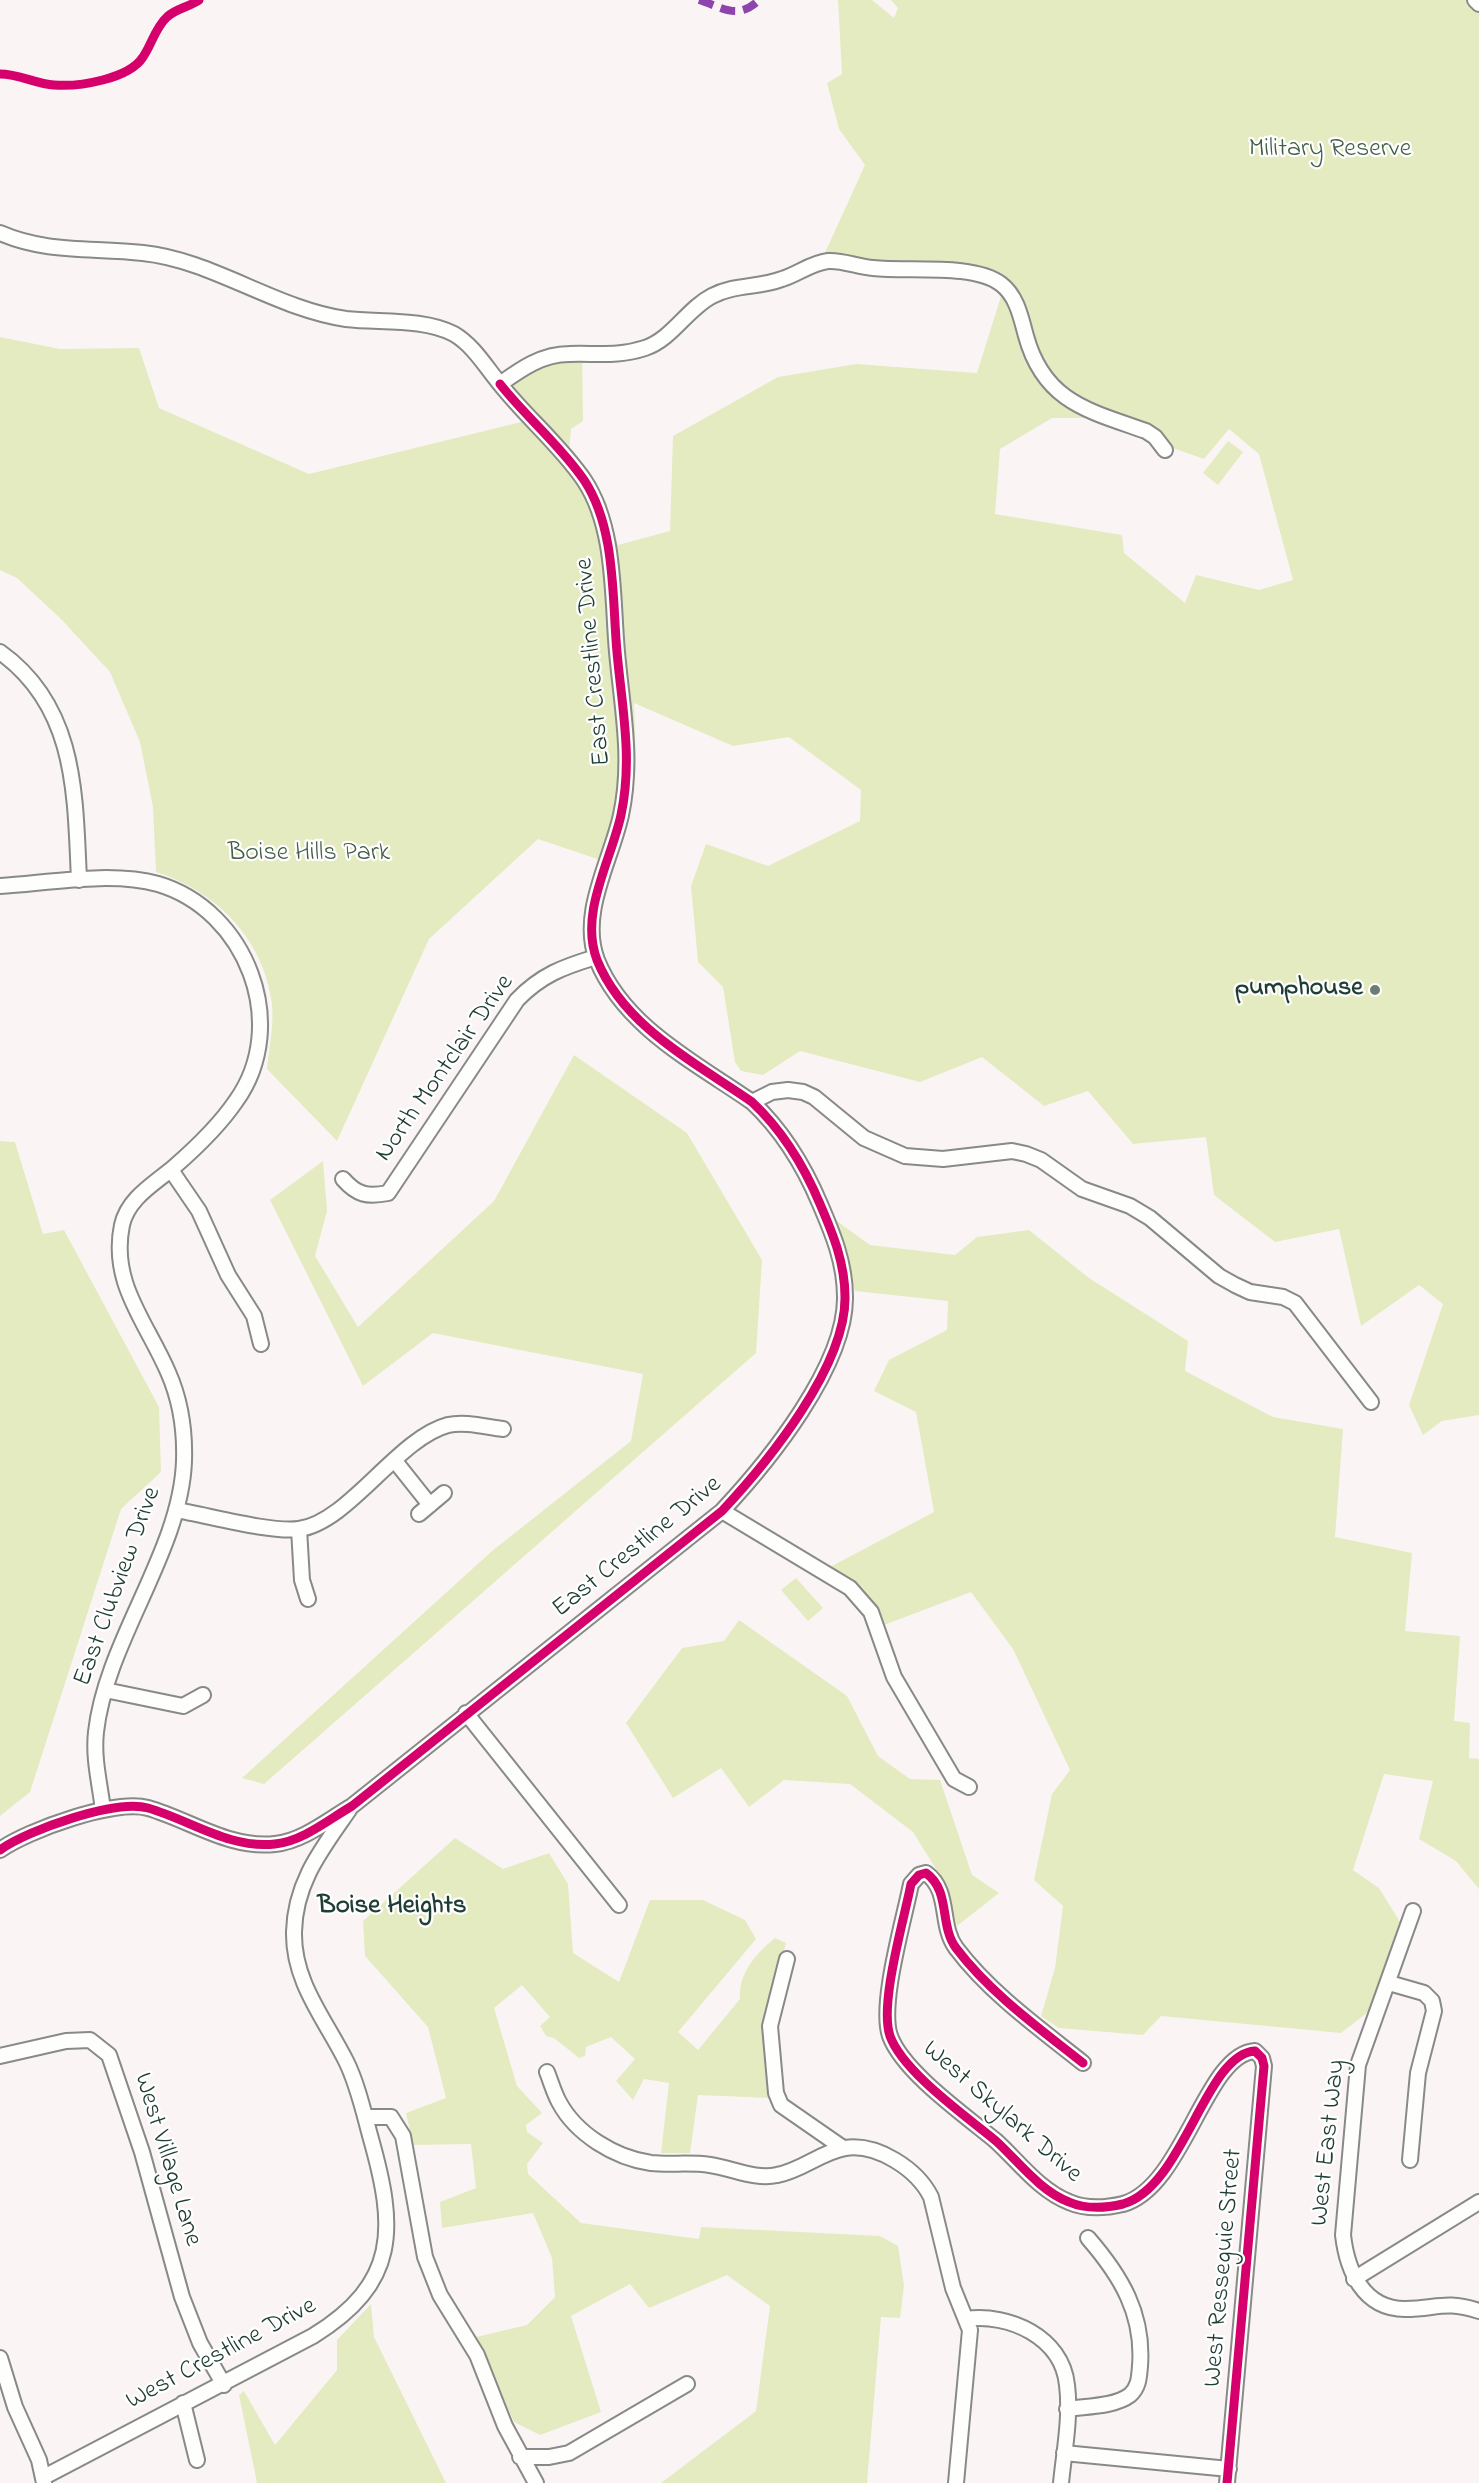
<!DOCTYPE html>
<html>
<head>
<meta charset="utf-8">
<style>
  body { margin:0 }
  canvas { display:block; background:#faf5f4 }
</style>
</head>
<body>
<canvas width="1479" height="2483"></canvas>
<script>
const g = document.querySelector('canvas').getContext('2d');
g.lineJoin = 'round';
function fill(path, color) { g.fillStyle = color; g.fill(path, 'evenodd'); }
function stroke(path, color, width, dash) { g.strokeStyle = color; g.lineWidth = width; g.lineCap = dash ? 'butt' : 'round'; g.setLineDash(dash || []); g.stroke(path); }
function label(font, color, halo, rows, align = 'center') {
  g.font = font + ' "Indie Flower",sans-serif'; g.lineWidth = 4.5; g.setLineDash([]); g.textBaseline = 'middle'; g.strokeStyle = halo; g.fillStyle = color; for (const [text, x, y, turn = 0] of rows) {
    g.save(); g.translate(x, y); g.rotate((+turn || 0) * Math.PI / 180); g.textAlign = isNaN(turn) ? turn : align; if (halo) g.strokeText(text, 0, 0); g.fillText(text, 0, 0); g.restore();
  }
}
fill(new Path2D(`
  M838,0h34l22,18 4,-10 -7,-8h588v1415l-37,6 -19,14 -14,-30 34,-101 -24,-19 -58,41 -22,-97 -64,13 -61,-47 -8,-58 -73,7 -45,-53 -44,15 -62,-49 -62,25 -120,-31 -37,24 -22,-4 -6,-9 -12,-75 -25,-25 -7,-76 15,-42 62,22 92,-45 1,-31 -72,-53 -56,9 -99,-43 2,66 -24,95 -74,-25 -109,100 -92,202 -70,-72c2,-21 7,-43 5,-65 -8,-65 -56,-113 -116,-132l-3,-65 -13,-65 -30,-70 -49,-53 -44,-41 -17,-8v-233l60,12 79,-1 20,60 150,66 212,-52 -11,-54 48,-19 24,1 1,71 -12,8 -2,24 37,48 12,44 52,-14 3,-95 105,-59 78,-13 121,9 25,-80 -24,-13 -103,-6 -39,-9 -18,3 47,-103 -26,-36 -12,-46 15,-9zM1052,418h36l116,41 25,-30 30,25 34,126 -34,10 -63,-15 -11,28 -61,-50 -2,-18 -127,-21 5,-65z
  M1228,441l15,11 -25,33 -15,-12z
  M574,1055l113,78 75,127 -6,93 -492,431 -22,-6 250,-227 139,-110 12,-67 -210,-41 -70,53 -93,-186 53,-39 4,50 -12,45 43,71 136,-126z
  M0,1141l15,1 28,92 21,-4 95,177 2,65 -40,37 -91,283 -30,24z
  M834,1219l36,26 85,10 22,-18 52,-7 60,48 99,63 -3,30 88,46 70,12 -8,108 77,16 -7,78 55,5 -6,85 16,2 -1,35 10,1v130l-23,-28 -37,-22 14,-58 -49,-7 -31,96 26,18 21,34 -32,90 -27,21 -180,-17 -18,19 -84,-7 -18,-12 14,-48 8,-62 -29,-26 18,-86 18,-24 -57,-121 -42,-57 -87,33 -21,-32 -33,-26 104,-55 -18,-100 -42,-21 15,-31 58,-30 1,-29 -93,-10z
  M796,1578l27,30 -15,13 -27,-31z
  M739,1620l108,76 31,60 32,23 30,1 32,95 27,18 -42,33 -11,-41 -33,-53 -63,-48 -66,-4 -35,27 -28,-39 -48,30 -47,-75 56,-75 42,-7z
  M455,1838l48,31 46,-16 19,31 5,69 46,29 31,-82h53l42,20 11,19 -78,93 20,18 42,-51c-2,-25 16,-46 35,-61l11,5 -24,87 9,68 -73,-3 -8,58h-29l8,-70 -25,-4 -11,21 -17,-19 19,-22 -24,-22 -25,10 -1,9 -6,2 -25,-20 -8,-2 -6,-10 10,-9 -28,-32 -28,23 23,78 25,27 -16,12 1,7 16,11 -16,21 1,10 53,49 118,16 2,-12 179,9 18,10 6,39 -4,33 -19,-1 -14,166h-206l95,-72 14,-105 -43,-31 -78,33 -19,-24 -59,32 30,96 -61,23 -26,-13 -38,-85 51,-12 28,-28 -3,-39 -19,-45 -91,15 -2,-26 36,-14 -5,-44 -58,1 -7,-32 40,-15 -18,-71 -63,-71 -2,-35z
  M371,2304l3,33 72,146h-189l-18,-88 5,-4 31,54 62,-75v-30z`), '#e5ebc1');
const minor = new Path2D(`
  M1475,0l4,4
  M0,233c48,21 94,14 143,20 69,7 133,56 203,66 34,4 77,-1 108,15 19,11 32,33 46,50 21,-15 42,-30 69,-30 27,-1 49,3 76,-6 27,-9 42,-39 67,-52 23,-12 46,-8 70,-17 16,-5 29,-16 46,-18 15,-1 30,6 45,7 35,4 100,-5 128,16 16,12 20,34 25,52 18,66 63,75 120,95l9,6 10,13
  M0,652c77,55 75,143 79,228
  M0,886c48,-3 111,-15 158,-2 88,26 133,140 78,217 -17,25 -39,46 -62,66 -20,17 -46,31 -52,58 -12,58 24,96 46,147 12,27 17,59 16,89 -3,90 -78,180 -88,271 -3,27 4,52 7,78
  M752,1102l20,-10 16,-2 15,2 11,5 50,41 41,18 38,3 69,-8 14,3 15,6 41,29 48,17 20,12 69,58 16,9 15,7 33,5 12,6 76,99
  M171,1170l28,41 29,64 26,41 7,28
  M343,1179c14,16 24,18 45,14l129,-193c24,-25 46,-33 79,-43
  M395,1461l35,44
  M176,1510c31,5 95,23 123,19 49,-6 99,-91 149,-104 17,-4 38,2 55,4
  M722,1511l128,77 21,24 23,65 60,102 15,8
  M419,1514l25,-21
  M299,1529l3,51 6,19
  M105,1690l78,16 20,-11
  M466,1713l153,192
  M0,1850c28,-20 115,-51 148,-42 42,12 81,41 127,36 28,-3 53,-24 77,-38l370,-295c46,-49 124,-145 123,-214 0,-34 -12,-63 -25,-93 -16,-38 -37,-73 -68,-102 -56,-39 -128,-75 -155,-142 -18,-47 14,-99 24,-145 12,-56 1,-107 -4,-163 -5,-55 -1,-124 -33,-172 -24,-35 -58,-63 -84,-96
  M1413,1911l-55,154 -15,170c4,35 20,74 62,74 32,0 39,-9 74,2
  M787,1959l-17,67 6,67 5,12 62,43
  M1389,1983l35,10 8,8 2,10 -16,62 -8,87
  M0,2056l66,-15 24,-1 19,15 33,97 40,145 18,46 24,42
  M1083,2063c-44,-35 -93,-70 -127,-115 -17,-23 -5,-57 -30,-75l-7,2 -8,9c-7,36 -32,120 -21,152 13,36 76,80 106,105 22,20 44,50 73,61 16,7 37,6 54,2 61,-17 82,-150 132,-153l7,7 2,8 -37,417
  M547,2072c4,10 7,21 12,30 17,32 56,56 92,61 19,2 39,-1 59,2 22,3 45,15 67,10 24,-4 44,-23 68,-27 32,-5 72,21 86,49l22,91 17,42 -14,153
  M365,2117h26l12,19 22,121 15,38 37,60 28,71 31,57
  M1354,2279l125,-77
  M966,2319c43,-6 96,18 101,66 4,32 -3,67 -6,98
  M0,2358l15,49 24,53 5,23
  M183,2403l14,57
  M1067,2409c19,-3 47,-2 63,-14 9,-8 9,-18 10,-29 4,-52 -19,-90 -52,-128
  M1064,2453l165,16
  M520,2457h29l20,-4 118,-69
  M44,2477l269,-141c86,-53 83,-108 58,-197 -7,-25 -13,-54 -25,-78 -21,-42 -53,-79 -52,-129 1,-50 28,-83 55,-122`);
stroke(minor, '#878a88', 18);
stroke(minor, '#fefefd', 14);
stroke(new Path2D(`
  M699,0c23,7 38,21 60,0`), '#8e44ad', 8, [15, 8]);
stroke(new Path2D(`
  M0,74c19,0 36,10 54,11 25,2 75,-6 89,-28 9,-13 12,-29 24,-40 8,-8 22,-10 32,-17
  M0,1850c28,-20 115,-51 148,-42 42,12 81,41 127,36 28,-3 53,-24 77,-38l370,-295c46,-49 124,-145 123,-214 0,-34 -12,-63 -25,-93 -16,-38 -37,-73 -68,-102 -56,-39 -128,-75 -155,-142 -18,-47 14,-99 24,-145 12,-56 1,-107 -4,-163 -5,-55 -1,-124 -33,-172 -24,-35 -58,-63 -84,-96
  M1083,2063c-44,-35 -93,-70 -127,-115 -17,-23 -5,-57 -30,-75l-7,2 -8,9c-7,36 -32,120 -21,152 13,36 76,80 106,105 22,20 44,50 73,61 16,7 37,6 54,2 61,-17 82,-150 132,-153l7,7 2,8 -37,417`), '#d6006c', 9);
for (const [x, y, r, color] of [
  [1375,990,6,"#6c7d77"]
]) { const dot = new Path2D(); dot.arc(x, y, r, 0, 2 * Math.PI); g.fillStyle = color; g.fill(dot); stroke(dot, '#fff', 2); }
label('26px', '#435e48', '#fff', [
  ["Military Reserve",1330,151],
  ["Boise Hills Park",309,855]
]);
label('26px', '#1f3d34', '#fff', [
  ["East Crestline Drive",595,662,-95],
  ["North Montclair Drive",446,1069,-55],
  ["East Crestline Drive",638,1548,-39],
  ["East Clubview Drive",119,1587,-70],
  ["West Skylark Drive",1001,2113,41],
  ["West East Way",1330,2143,-84],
  ["West Village Lane",166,2160,73],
  ["West Resseguie Street",1225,2268,-85],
  ["West Crestline Drive",222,2355,-28]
]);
label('bold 26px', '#1f3d34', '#fff', [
  ["pumphouse",1363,990]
], 'right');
label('bold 27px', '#1f3d34', '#fff', [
  ["Boise Heights",392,1908]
]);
</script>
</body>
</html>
